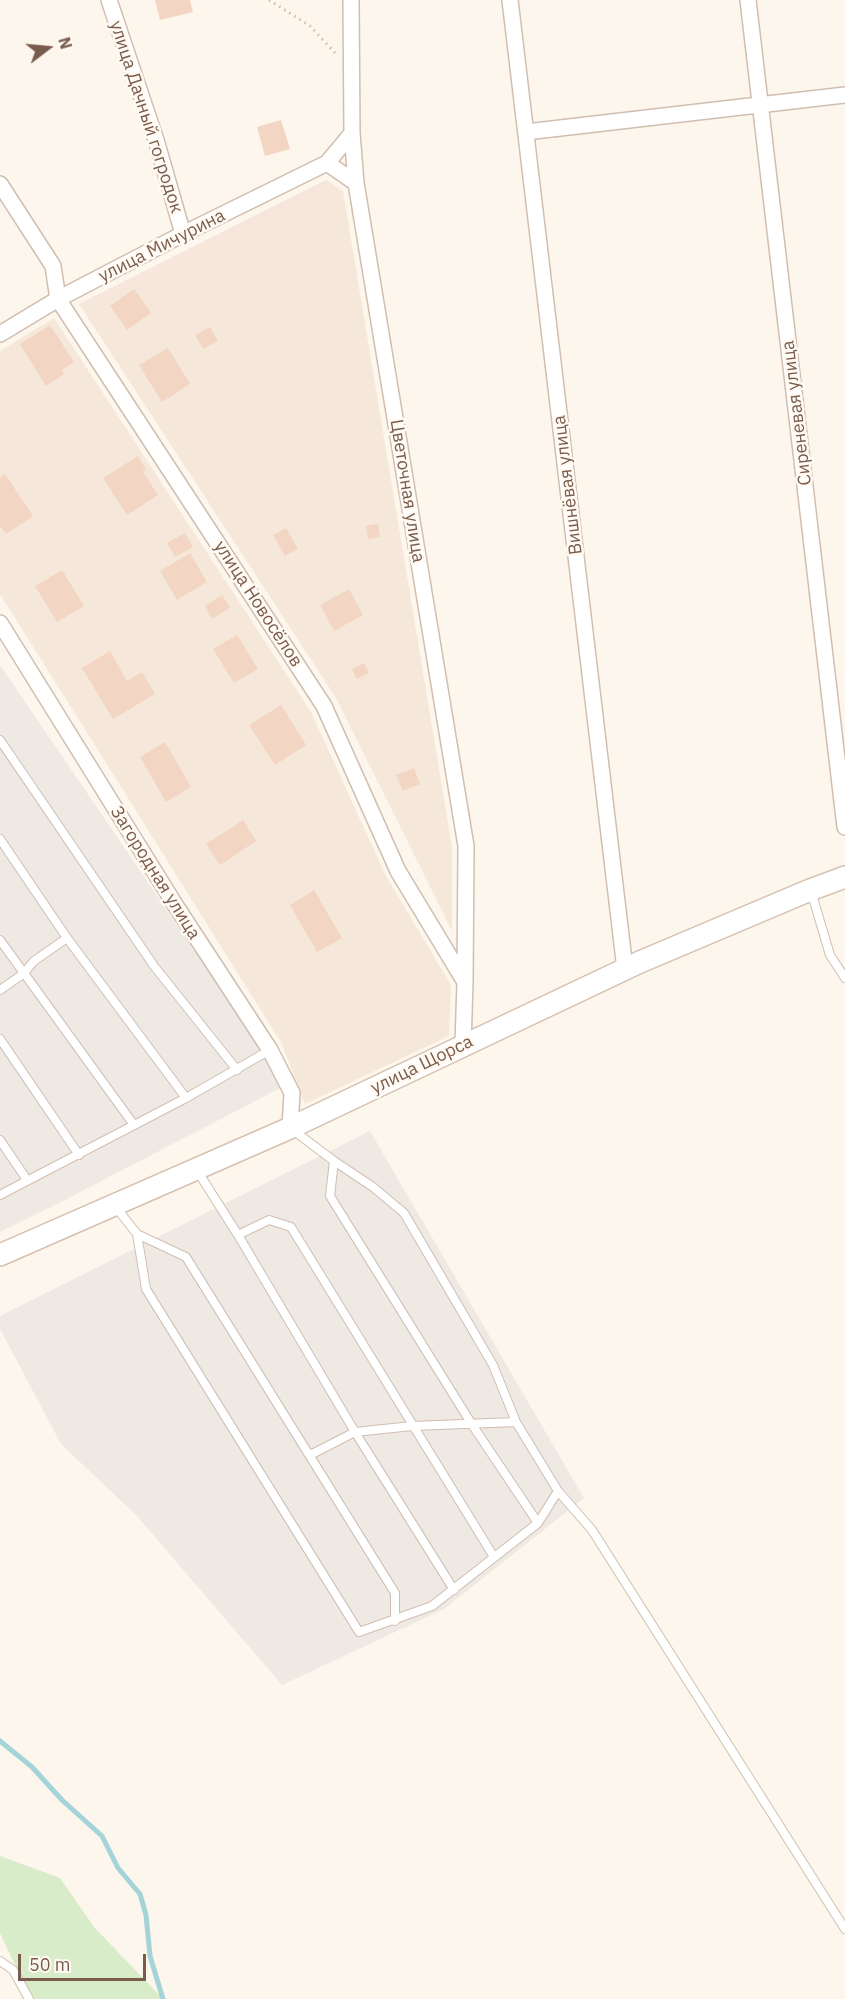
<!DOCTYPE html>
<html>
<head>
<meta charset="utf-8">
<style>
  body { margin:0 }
  #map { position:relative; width:845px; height:1999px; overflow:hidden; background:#fdf6ec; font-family:"IBM Plex Sans",sans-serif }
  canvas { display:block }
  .north { position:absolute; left:18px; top:18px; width:60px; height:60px; -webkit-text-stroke:4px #fffaf3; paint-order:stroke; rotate:74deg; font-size:16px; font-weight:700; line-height:24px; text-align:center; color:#7a5c4d }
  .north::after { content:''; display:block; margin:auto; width:21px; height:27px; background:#7a5c4d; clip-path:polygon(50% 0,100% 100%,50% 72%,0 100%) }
  .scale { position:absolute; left:18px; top:1954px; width:128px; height:27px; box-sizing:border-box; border:3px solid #7a5c4d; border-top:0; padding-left:8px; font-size:18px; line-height:21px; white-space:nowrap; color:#7a5c4d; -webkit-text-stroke:4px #fffaf3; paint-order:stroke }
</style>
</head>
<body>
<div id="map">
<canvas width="845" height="1999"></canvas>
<div class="north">N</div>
<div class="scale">50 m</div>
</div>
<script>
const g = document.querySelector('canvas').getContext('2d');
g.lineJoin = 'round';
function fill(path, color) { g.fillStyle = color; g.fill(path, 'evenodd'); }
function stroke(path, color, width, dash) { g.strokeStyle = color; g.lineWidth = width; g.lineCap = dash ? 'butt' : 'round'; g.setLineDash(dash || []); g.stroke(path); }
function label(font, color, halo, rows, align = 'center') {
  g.font = font + ' "IBM Plex Sans",sans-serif'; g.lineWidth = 5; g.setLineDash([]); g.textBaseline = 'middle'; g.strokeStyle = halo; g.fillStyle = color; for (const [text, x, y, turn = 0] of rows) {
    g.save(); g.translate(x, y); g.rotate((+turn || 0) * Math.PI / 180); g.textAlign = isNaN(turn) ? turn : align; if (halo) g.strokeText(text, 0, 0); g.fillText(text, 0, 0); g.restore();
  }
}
fill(new Path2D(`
  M326,180l17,11 109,656v84l-116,-233 -257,-394z
  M54,318l257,394 75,164 65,109 -2,51 -144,68 -24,-62 -281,-448v-243z`), '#f5e8da');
fill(new Path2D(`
  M0,665l286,420 -223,116 -63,31z
  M370,1131l214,367 -140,111 -162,76 -145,-169 -76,-72 -61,-115v-13z`), '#efe9e4');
fill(new Path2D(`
  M0,1856l60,22 34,49 69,72h-132l-31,-66z`), '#d8ecc9');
stroke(new Path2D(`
  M0,1741l32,26 30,33 40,36 16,32 22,26 6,21 4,41 13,43`), '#a5d3da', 5);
fill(new Path2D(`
  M155,0h35l3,12 -33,8z
  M281,120l9,29 -25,7 -8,-29z
  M134,289l17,24 -24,17 -17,-24z
  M50,325l24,37 -12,8 2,4 -18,12 -26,-42z
  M210,327l8,14 -15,8 -8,-14z
  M168,348l22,36 -28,18 -23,-37z
  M138,456l8,14 -3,2 15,23 -31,20 -24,-37z
  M5,474l28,42 -27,18 -6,-8v-48z
  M378,524l2,13 -12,2 -2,-13z
  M286,528l12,21 -13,7 -12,-21z
  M185,533l8,14 -18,10 -8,-14z
  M190,553l17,29 -30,18 -17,-29z
  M62,570l22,36 -27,16 -22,-36z
  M349,589l14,26 -29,16 -14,-26z
  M222,595l8,13 -18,11 -7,-13z
  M237,635l21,34 -24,14 -21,-34z
  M110,651l17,30 15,-9 13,22 -42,25 -31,-51z
  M364,663l5,10 -12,6 -5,-10z
  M281,705l25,40 -31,20 -26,-40z
  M165,742l26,45 -25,15 -26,-45z
  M414,768l6,16 -17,7 -7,-16z
  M243,820l13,21 -36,24 -14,-21z
  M314,890l28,48 -25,14 -27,-47z`), '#f3d5c3');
const lane = new Path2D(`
  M0,740l154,226 83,104
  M0,839l67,99 119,160
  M811,891l19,64 15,23
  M0,940l134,185
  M0,990l23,-16 11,-13 33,-23
  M0,1039l79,116
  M293,1130l41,31 -4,35 141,227 67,100
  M0,1140l27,40
  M198,1172l40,63 117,197 99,158
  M0,1195l186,-97 84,-48
  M115,1206l22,28 9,55 213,343 73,-26 106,-83 20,-32 -42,-69 -23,-57 -89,-152 -31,-26 -39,-26
  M137,1234l49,23 209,336v28
  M238,1235l31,-15 22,7 203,330
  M310,1455l45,-23 57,-6 104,-4
  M558,1491l34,39 253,399
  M0,1961l13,9 16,29`);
const street = new Path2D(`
  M109,0l47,140 27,94
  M351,0l1,133 4,50 110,663 -1,136
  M510,0l115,969
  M748,0l97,827
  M526,132l319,-37
  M327,163l29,20
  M0,184l53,82 5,33 266,407 74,165 67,111 -2,63
  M0,334l58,-35 125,-65 144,-71 25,-30
  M0,623l174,280 96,147 22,43 -2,35`);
const secondary = new Path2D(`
  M0,1255l290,-127 350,-166 170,-72 35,-13`);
stroke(lane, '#d1beb0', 10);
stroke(street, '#d1beb0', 18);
stroke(secondary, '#d6c0b0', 24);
stroke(new Path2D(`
  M269,0l41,26 25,27`), '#d9b8a5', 3, [1.5, 4.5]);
stroke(lane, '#fff', 8);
stroke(street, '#fff', 15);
stroke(secondary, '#fff', 21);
label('18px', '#7a5c4d', '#fffaf3', [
  ["улица Дачный гогродок",146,117,72],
  ["улица Мичурина",162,246,-27],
  ["Сиреневая улица",797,413,-97],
  ["Вишнёвая улица",568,485,-97],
  ["Цветочная улица",407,491,81],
  ["улица Новосёлов",258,604,57],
  ["Загородная улица",155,873,58],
  ["улица Щорса",422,1065,-26]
]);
</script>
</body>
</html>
